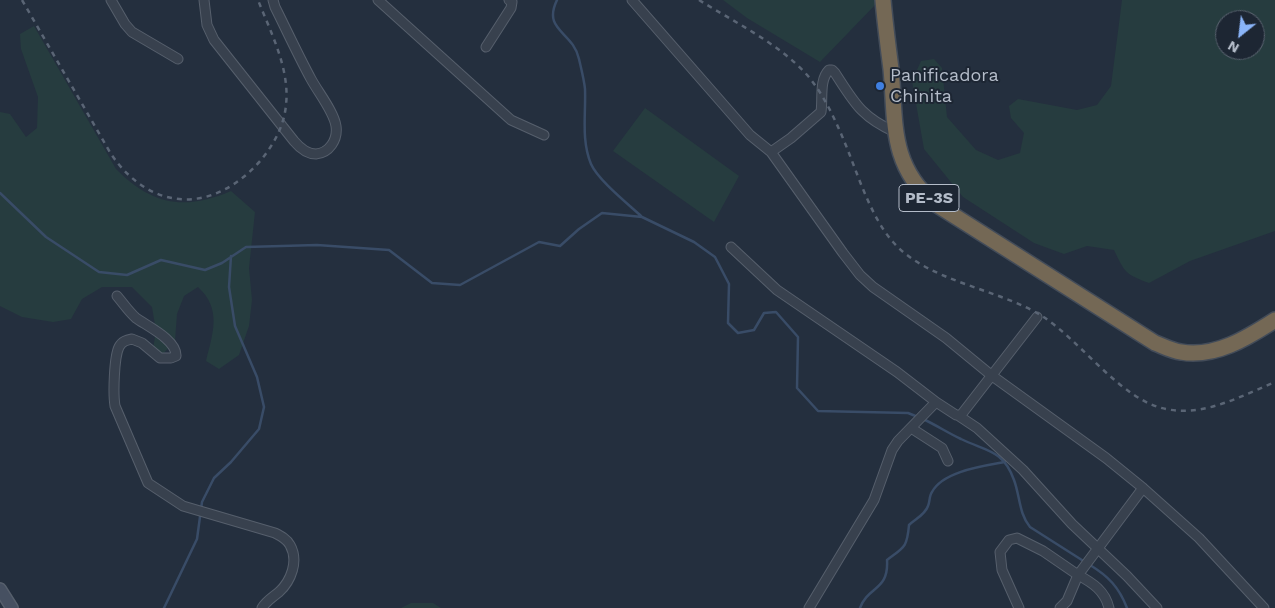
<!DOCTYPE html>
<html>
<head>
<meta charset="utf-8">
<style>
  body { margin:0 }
  #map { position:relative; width:1275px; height:608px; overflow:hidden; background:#242f3e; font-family:"Work Sans",sans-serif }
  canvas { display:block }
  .north { position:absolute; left:1215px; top:10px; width:50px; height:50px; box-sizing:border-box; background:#1d2633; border:1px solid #59626f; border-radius:50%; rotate:209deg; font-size:14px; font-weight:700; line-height:20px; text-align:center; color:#b4bcc9 }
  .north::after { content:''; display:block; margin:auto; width:18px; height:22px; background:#8ab4f8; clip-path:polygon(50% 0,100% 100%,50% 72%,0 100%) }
</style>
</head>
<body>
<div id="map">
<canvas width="1275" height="608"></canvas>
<div class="north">N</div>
</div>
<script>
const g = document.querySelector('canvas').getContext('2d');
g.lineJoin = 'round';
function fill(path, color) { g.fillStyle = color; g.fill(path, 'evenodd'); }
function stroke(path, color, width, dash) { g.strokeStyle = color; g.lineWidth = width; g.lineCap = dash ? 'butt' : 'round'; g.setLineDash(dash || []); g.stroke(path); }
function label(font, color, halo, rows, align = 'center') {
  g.font = font + ' "Work Sans",sans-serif'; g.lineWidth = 4; g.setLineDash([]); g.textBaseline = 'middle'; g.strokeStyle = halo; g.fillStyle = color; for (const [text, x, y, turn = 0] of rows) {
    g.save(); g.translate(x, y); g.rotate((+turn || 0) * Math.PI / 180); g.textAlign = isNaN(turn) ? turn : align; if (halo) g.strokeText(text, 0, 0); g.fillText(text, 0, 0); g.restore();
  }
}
fill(new Path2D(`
  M723,0h153v4l-56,58 -73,-44z
  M1122,0h153v231l-85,30 -41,22c-24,-9 -24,-10 -35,-33l-27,-4 -23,8 -30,-11 -71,-46 -39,-48 -12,-68 9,-20 13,-2 8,9 5,49 29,33 22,10 22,-7 4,-20 -13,-15 -2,-12 9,-7 59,11 20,-5 14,-19zM1225,20h30v30h-30z
  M34,26l82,143c36,36 68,42 115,22l24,21 -6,56 3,32 -3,26 -10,29 -20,14 -13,-8c7,-28 16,-52 -8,-74l-14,9 -7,18 -2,27 -14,15 -8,-7 3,-18 -4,-24 -20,-20h-30l-20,12 -11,20 -18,3 -31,-5 -22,-11v-194l10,2 16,23 11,-9 1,-31 -17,-48 -1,-15z
  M645,108l94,68 -25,46 -101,-71z
  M411,603h22l8,5h-40z`), '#263c3f');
stroke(new Path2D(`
  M557,0c-15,31 16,31 22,59 2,9 5,20 6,30 1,25 -4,51 6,75 7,16 37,40 50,52
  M0,193l46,44 53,35 28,3 34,-15 44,10 17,-7 24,-16 71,-2 72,5 43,33 28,2 79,-43 21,4 19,-17 23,-16 40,4 52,25 21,15 14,27 -1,39 10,10 16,-3 10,-17 12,-1 22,25 -1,51 21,23 90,2 10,4
  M923,419c13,6 25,14 38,20 24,12 42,10 53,41 6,16 5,34 16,47l55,35
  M1090,565c18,11 29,22 37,43
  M164,608l33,-69 5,-37 12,-24 17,-16 28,-33 5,-22 -7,-30 -22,-51 -6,-39 2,-31
  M860,608c8,-22 29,-17 27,-48 17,-13 20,-12 22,-35 6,-6 16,-10 19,-19 2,-4 1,-10 4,-14 11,-21 52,-26 73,-30`), '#394c67', 2.5);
const street = new Path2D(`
  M111,0l14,24 7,8 46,27
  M204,0l3,25 7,15 80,101c5,6 12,13 22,13 13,-1 22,-14 20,-28 -2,-14 -18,-34 -25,-47 -13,-24 -24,-48 -36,-72l-2,-7
  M378,0l133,120 33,15
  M632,0l118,135 21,17 72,101 17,22 13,12 73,51 45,37 115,83 37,30 56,50 65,70
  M486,47l25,-39 1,-6 -3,-2
  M771,152l20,-14 30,-26c2,-13 -2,-32 8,-42h3l3,3c19,29 26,44 60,59
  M731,247l46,43 120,82 39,30
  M117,296c6,7 12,16 19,22 11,8 41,22 40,38l-5,2h-11l-18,-15 -10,-4c-5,1 -10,2 -13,8 -5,10 -6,47 -4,59l33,77 35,23 92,27c6,3 12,6 15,12 9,16 1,36 -11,47 -6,5 -13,9 -17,16
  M959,416l18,12 46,42 49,54 55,52 30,32
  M911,428l31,20 6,13
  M809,608l65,-108 18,-50 6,-9 38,-39 20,13h5l76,-98
  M1019,608l-17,-38 -2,-18 9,-12 8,-2 26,13 35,24 65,-87
  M1060,608l7,-7 11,-26c15,8 27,16 31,33`);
const secondary = new Path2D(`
  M0,589l12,19`);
const highway = new Path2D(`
  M883,0c2,23 5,46 8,69 5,53 -2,95 43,134l221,140c8,3 17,8 26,9 34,6 66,-14 94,-32`);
stroke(street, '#565f6c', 11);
stroke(secondary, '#565f6c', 14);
stroke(highway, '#434c59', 18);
stroke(street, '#38414e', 9);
stroke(secondary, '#465061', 11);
stroke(highway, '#746855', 15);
stroke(new Path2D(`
  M22,0l89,154c41,60 104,59 150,6 13,-16 23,-34 25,-55 4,-36 -15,-72 -28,-105
  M699,0c35,22 81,44 109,76 15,18 25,39 34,60 14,32 27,79 51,106 35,40 104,46 149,74 39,25 80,85 124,93 38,8 75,-13 109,-27`), '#5a6575', 2.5, [5, 5]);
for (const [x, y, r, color] of [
  [880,86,5,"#3f7fe0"]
]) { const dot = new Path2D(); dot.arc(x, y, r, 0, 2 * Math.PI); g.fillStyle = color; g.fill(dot); stroke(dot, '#1d2633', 2); }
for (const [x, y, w] of [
  [929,198,60]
]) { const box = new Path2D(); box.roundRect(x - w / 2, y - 13.5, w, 27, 4); g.fillStyle = '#1d2633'; g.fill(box); stroke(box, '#b4bcc9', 1); }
label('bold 16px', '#b4bcc9', null, [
  ["PE-3S",929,198]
]);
label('18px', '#b4bcc9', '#1d2633', [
  ["Panificadora",890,76],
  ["Chinita",890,97]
], 'left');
</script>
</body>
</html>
